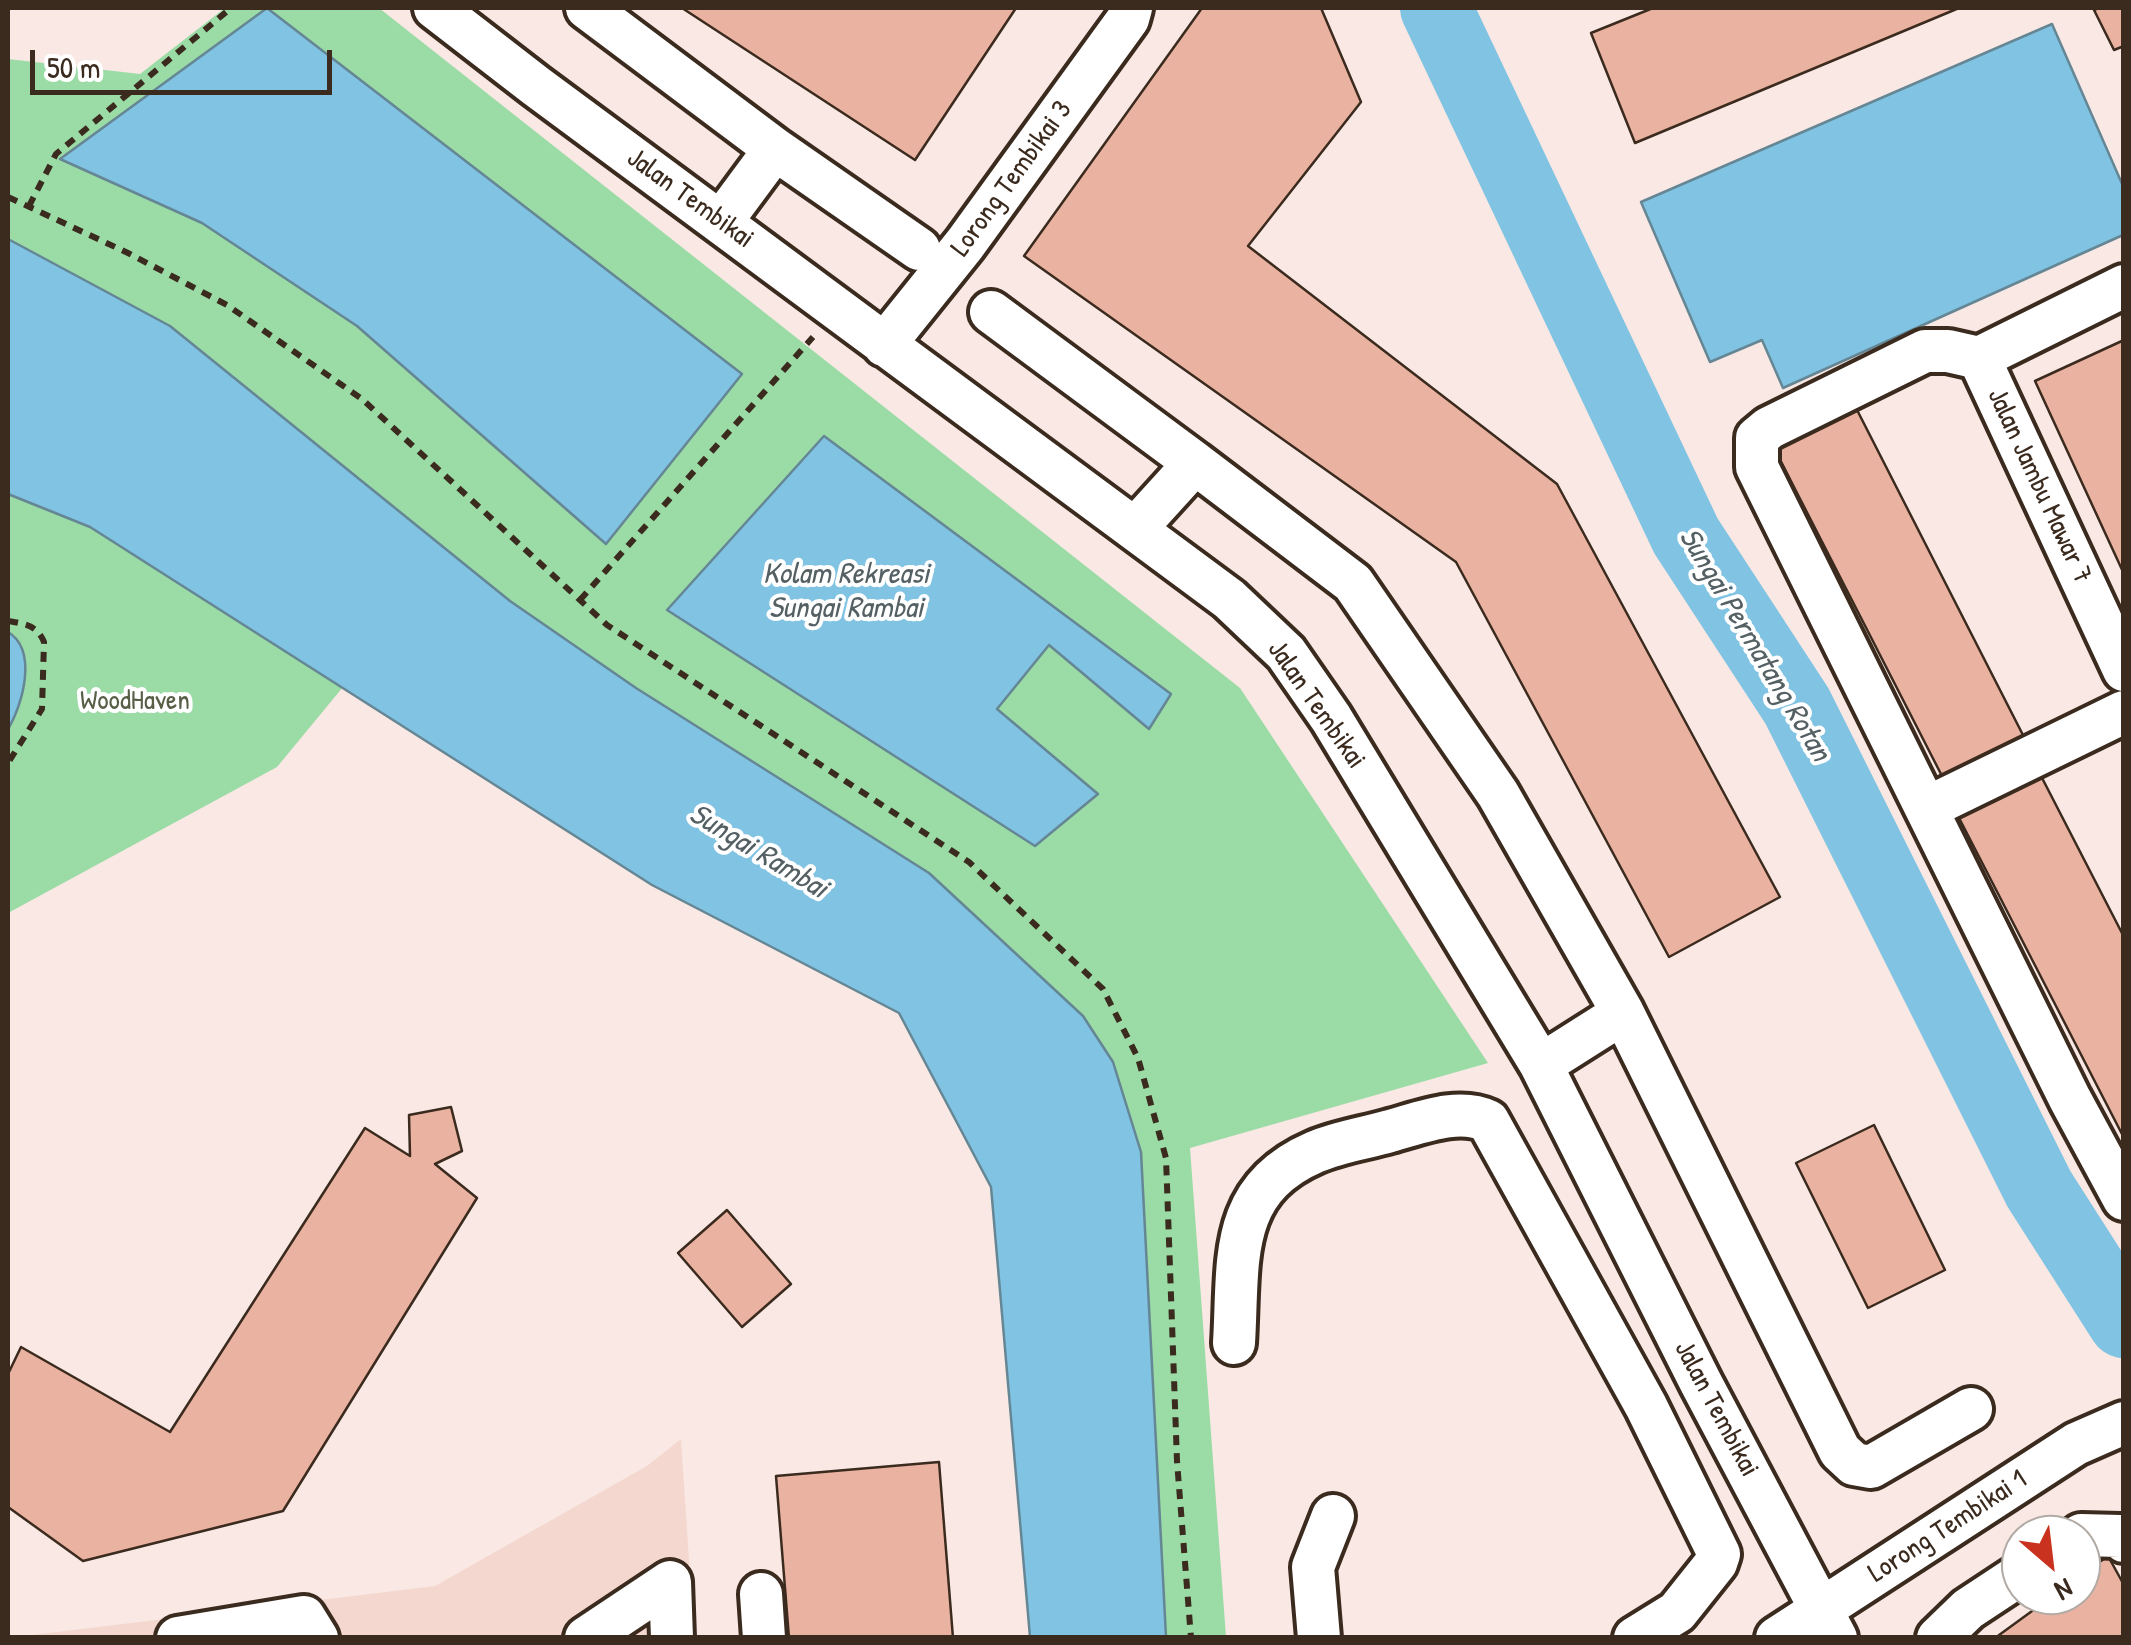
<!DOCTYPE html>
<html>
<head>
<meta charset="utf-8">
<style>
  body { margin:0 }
  #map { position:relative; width:2131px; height:1645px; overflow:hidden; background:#f9e8e3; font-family:"Patrick Hand",sans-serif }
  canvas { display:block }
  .frame { position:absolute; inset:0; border:10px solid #3b2a1e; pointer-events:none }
  .north { position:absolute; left:2001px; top:1515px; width:100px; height:100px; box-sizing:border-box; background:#fff; border:2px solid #b1aaa5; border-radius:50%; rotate:152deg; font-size:28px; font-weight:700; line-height:40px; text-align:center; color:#3b2a1e }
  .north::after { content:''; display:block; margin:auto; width:35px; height:45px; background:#c8321e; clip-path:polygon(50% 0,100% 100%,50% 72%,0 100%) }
  .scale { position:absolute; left:30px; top:50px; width:302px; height:45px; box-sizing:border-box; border:5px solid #3b2a1e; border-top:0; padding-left:12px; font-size:30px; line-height:35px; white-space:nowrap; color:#3b2a1e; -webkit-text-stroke:8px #fff; paint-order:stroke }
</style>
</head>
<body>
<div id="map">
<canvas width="2131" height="1645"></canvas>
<div class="frame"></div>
<div class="north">N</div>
<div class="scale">50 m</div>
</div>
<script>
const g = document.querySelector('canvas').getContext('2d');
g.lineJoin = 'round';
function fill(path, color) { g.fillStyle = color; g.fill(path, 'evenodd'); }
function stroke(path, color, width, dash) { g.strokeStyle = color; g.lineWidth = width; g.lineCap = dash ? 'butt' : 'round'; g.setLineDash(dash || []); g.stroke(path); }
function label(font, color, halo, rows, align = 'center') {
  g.font = font + ' "Patrick Hand",sans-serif'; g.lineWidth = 8; g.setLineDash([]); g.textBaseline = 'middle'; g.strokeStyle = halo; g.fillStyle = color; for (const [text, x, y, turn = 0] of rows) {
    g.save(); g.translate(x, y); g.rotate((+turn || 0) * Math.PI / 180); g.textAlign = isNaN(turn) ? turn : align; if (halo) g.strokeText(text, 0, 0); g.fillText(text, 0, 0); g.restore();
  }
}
fill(new Path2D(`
  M681,1439l13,198 -686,1 427,-52 212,-120z`), '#f4d8cf');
fill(new Path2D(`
  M225,8h154l861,680 248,375 -298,85 36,489h-60l-25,-485 -505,-464 -126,-87 -340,-275 -162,-87v-180l132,15z
  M8,494l82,33 253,160 -66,80 -269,146z`), '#9adba6');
const water = new Path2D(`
  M267,8l475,366 -136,170 -249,-218 -155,-103 -142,-64z
  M2052,24l71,162v49l-340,153 -21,-48 -52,22 -69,-160z
  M8,239l162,87 340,275 126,87 293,185 154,143 30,46 28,90 25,485h-136l-39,-450 -92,-174 -247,-128 -562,-358 -82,-33z
  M824,436l347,258 -22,35 -100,-84 -52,64 101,85 -63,52 -368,-236z
  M8,632c30,18 15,72 0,97z`);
fill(water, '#81c3e2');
stroke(water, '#658694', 2.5);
stroke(new Path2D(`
  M1436,8l250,528 111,170 242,483 85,133`), '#81c3e2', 72);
const building = new Path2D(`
  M682,8h334l-101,152z
  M1202,8h119l40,94 -113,144 309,238 223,413 -111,60 -213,-395 -432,-306z
  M1653,8h306l-324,135 -44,-110z
  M2099,8h25v38l-10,4 -20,-40z
  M2124,340v234l-89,-193z
  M1855,406l169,331 -81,41 -169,-330z
  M2040,774l84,163v201l-166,-322z
  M451,1107l11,44 -27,13 42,34 -194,313 -200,50 -75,-54v-133l13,-27 149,85 195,-304 45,28 -1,-41z
  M1874,1125l71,145 -77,38 -72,-145z
  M727,1210l64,74 -49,43 -64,-74z
  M939,1462l14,176h-164l-13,-162z
  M2108,1556l16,29v53h-129l59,-43h27v-20z`);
fill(building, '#eab2a1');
stroke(building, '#3b2a1e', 2.5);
const minor = new Path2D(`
  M435,8l101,78 693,513 57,54 45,65 210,347 160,318 135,255
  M587,8l188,141 144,100
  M721,222l54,-73
  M2124,286l-145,72 -31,-7h-23l-156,77 -12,10v29l313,632 54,100
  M991,312l204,151
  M884,345l81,-101 163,-225 3,-11
  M1979,358l145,312
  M1135,529l60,-66 158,120 145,211 125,219 217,438 14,13 17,3 100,-58
  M1927,808l197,-96
  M1541,1065l82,-52
  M1234,1343c5,-82 -7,-153 81,-191 23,-10 51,-14 75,-21 30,-8 68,-24 98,-10l158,285 73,148 -3,9 -39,49 -42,26
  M2081,1535l39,1 4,5
  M761,1594l3,44
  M178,1638l126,-21 13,21
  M586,1638l84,-56 2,56
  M1319,1638l-6,-71 20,-51
  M1777,1638l299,-194 48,-21
  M1938,1638l30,-29 53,-35`);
stroke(minor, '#3b2a1e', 50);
stroke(new Path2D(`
  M8,197l120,56 99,52 135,94 245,226 362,237 134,127 35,69 28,100 11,303 14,177
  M29,206l27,-52 175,-146
  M580,600l233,-263
  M8,621c17,3 29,4 36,21l-2,67 -34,54`), '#3b2a1e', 6, [10, 8]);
stroke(minor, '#fff', 42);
label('28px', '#3b2a1e', '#fff', [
  ["Lorong Tembikai 3",1012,179,-54],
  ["Jalan Tembikai",690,199,36],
  ["Jalan Jambu Mawar 7",2039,486,65],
  ["Jalan Tembikai",1316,705,55],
  ["Jalan Tembikai",1716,1409,62],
  ["Lorong Tembikai 1",1948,1527,-33]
]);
label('28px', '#585f47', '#fff', [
  ["WoodHaven",135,702]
]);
label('italic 30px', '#546063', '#fff', [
  ["Kolam Rekreasi",846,575],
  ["Sungai Rambai",846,609],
  ["Sungai Permatang Rotan",1754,645,59],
  ["Sungai Rambai",758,852,31]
]);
</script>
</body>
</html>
